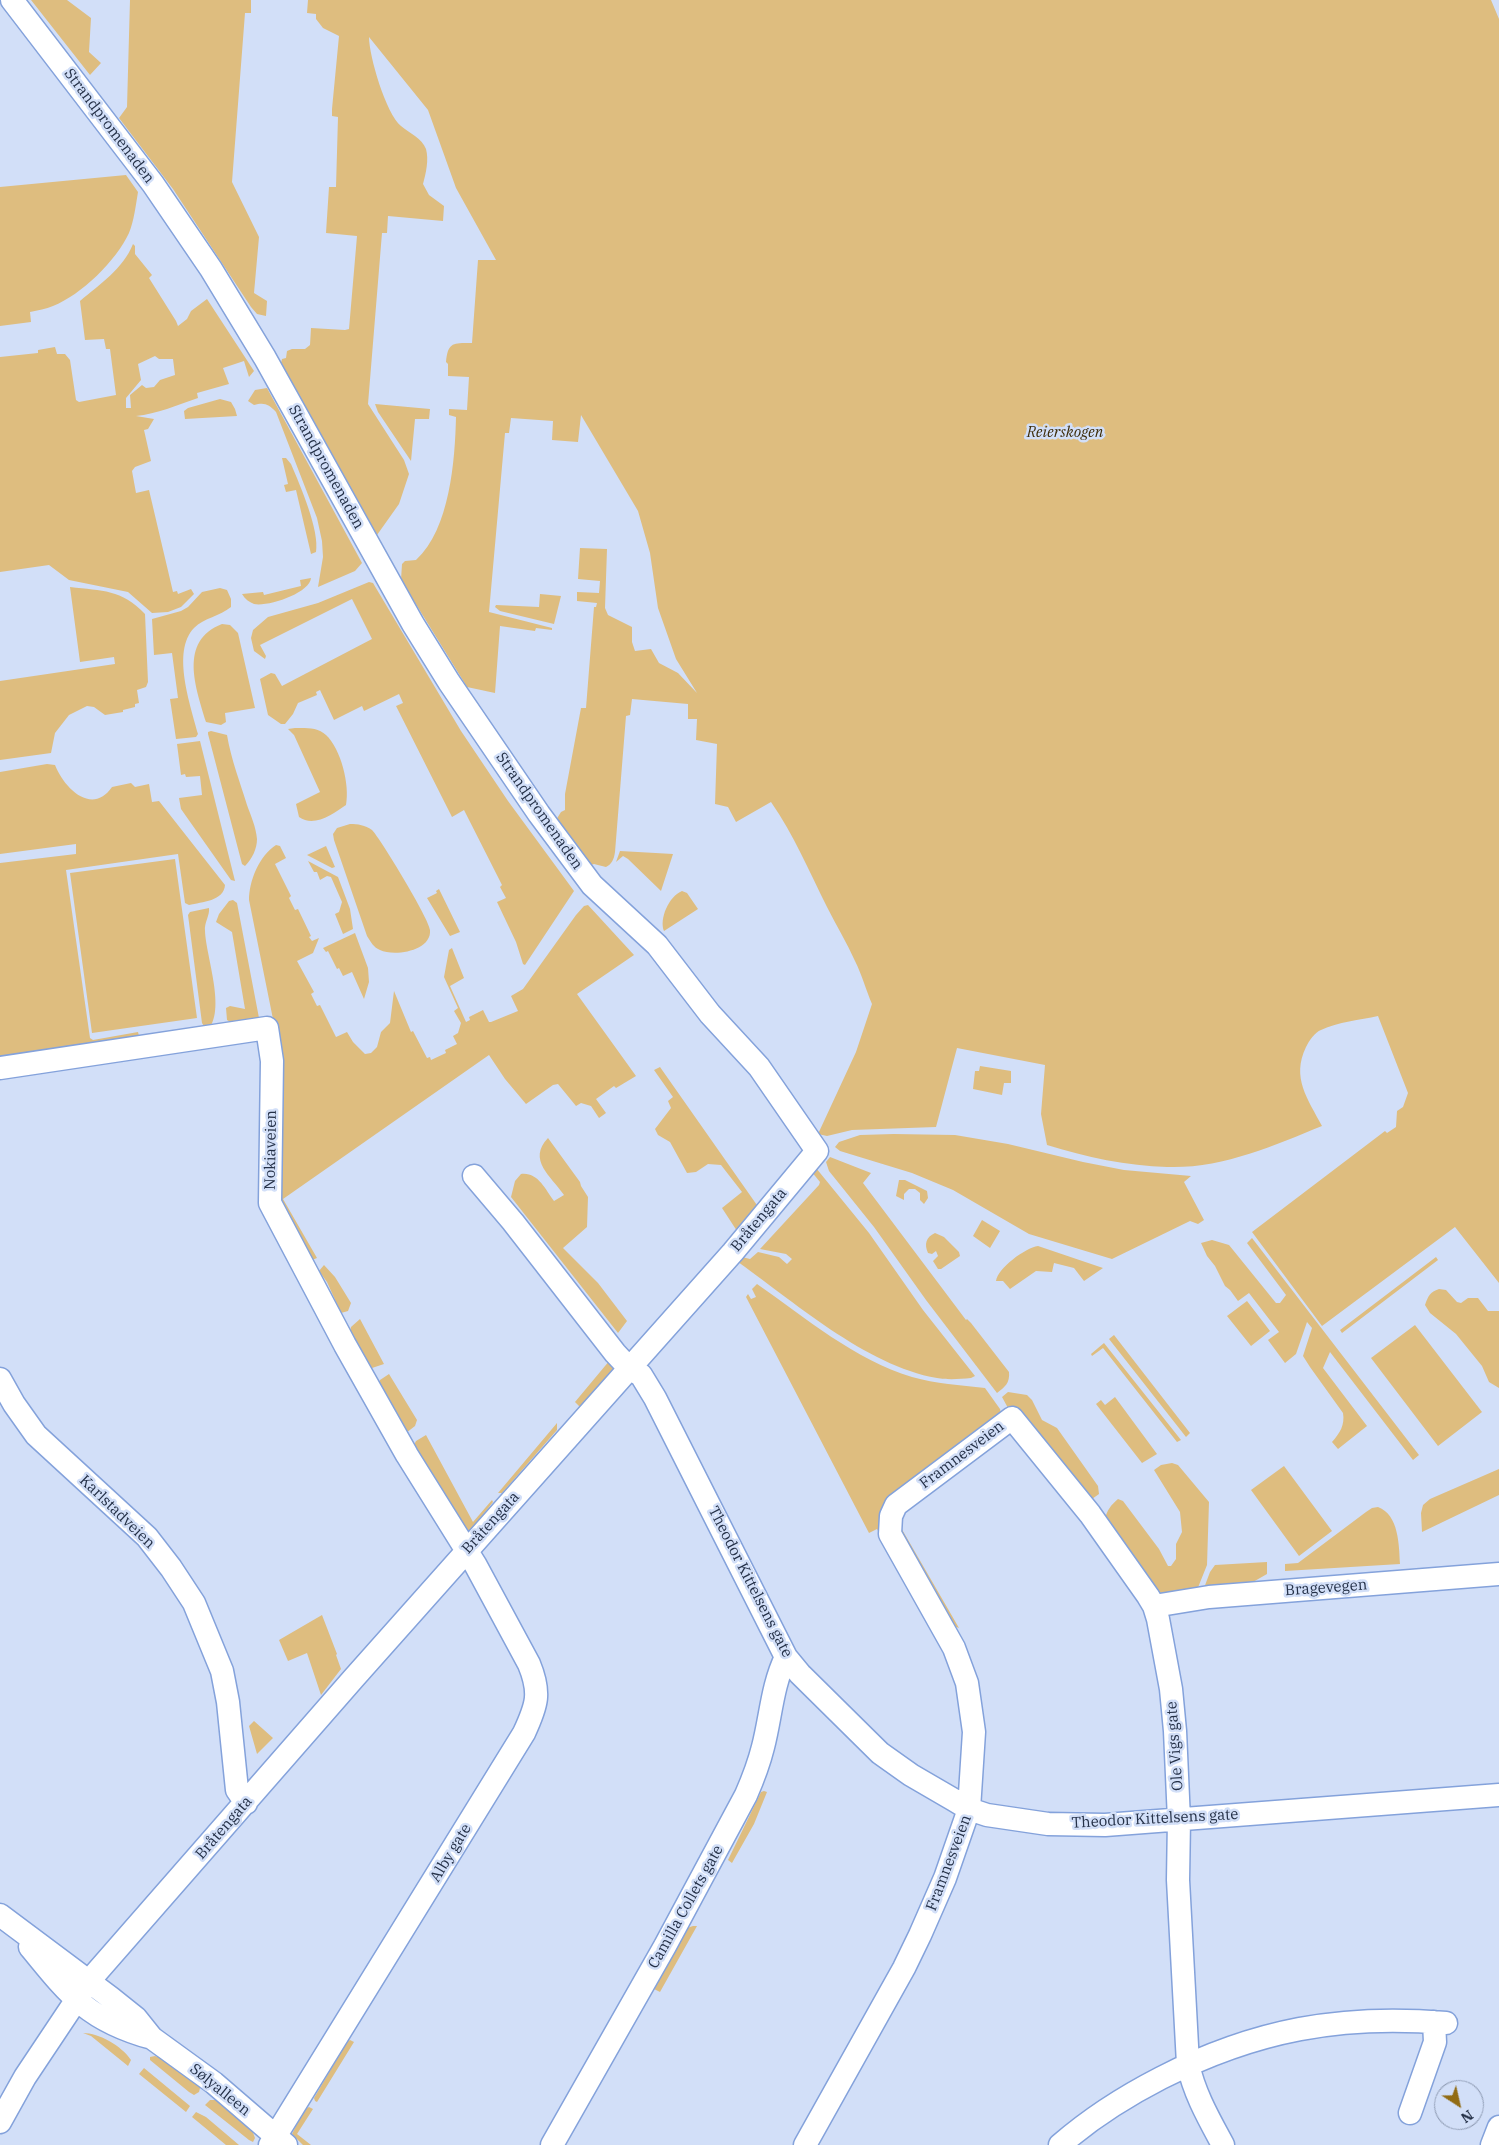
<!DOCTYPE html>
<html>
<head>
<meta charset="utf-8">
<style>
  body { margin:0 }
  #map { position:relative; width:1499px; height:2145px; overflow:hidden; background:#d2dff8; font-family:"IBM Plex Serif",serif }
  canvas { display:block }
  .north { position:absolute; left:1434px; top:2080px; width:50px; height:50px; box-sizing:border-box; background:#d2dff8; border:1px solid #8c99b1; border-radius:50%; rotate:145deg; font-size:14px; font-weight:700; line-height:20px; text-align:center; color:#243047 }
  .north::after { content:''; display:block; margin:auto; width:18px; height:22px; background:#926c14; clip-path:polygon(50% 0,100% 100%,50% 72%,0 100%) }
</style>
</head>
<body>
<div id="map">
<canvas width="1499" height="2145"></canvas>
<div class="north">N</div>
</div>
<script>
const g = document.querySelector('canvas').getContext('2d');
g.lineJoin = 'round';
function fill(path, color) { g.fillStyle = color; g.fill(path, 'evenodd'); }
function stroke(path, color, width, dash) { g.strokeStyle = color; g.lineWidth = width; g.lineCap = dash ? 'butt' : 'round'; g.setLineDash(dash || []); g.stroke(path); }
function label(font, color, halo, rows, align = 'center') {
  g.font = font + ' "IBM Plex Serif",serif'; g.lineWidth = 5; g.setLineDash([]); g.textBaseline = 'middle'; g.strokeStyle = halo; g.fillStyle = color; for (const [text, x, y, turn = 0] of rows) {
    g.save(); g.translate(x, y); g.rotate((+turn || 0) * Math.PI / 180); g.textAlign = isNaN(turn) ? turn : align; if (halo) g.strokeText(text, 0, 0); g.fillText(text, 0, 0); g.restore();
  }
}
fill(new Path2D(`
  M31,0h36l24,18 -2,34 12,11 -11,12z
  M130,0h121v13h-6l-13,169 27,55 -5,56 13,8 -1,15 -9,-2 -6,-7 -78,-118 -54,-71 8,-11z
  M308,0h1183l8,19v1264l-44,-56 -133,99 -70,-94 133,-101 2,2 9,-6 1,-16 6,-4 5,-14 -30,-77c-18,4 -40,6 -57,14 -6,2 -12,11 -15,17 -15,31 2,52 16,79 -49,20 -101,43 -155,41 -39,-1 -82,-10 -120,-22l-6,-31 4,-49 -88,-17 -21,79 -84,3 -25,6 -9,-2 38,-82 16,-48c-6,-14 -10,-29 -17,-43 -8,-18 -19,-36 -28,-54 -18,-36 -33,-72 -56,-105l-35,20 -8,-15 -13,-3 2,-60 -21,-4 1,-21h-9v-15l-56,-5 -2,16 -4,1 -11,136c-1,7 -3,12 -9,15l-12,-3 -3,1 -35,-45 5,-8 4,-2v-16l16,-86h5l8,-101h2l1,-4 -20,-2v-9l22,1 1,-12 -22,-2 2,-31 27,1 -2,59 3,7 24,12v15l3,9 16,-2 8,14 19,10 19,20 -21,-34 -18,-51 -8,-55 -12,-42 -57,-96 -3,27 -26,-2 1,-19 -42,-3 -2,15h-4l-16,179 63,16v2l-16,-2 -1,3 -35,-5 -5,67 -28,-6 -66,-107 1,-16 3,-3 11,-1c34,-31 39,-100 40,-143l-7,-2v-6l18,1 2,-33 -21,-1v-12l-2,-2c2,-20 7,-19 26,-19l6,-83h18l-40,-72 -28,-78 -59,-73c0,19 17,77 32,89 8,7 21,12 25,23 3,11 0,24 -3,35l6,11 15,11 -1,15 -55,-5 -1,17h-5l-14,171 36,56 5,14 -10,30 -22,31 -96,-172 1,-4 4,-1 1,-7 5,-2h13l5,-4 1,-17 34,2 4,-1 8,-93 -31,-3 3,-46h7l2,-70 -6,-1v-7l7,-73 -16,-8 -7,-9v-5l-9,-1z
  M126,175l12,17c-2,12 -4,29 -9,41 -13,28 -48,62 -76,73 -7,3 -15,4 -23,6l1,10 -31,4v-139z
  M133,244l2,2v8l17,21 -3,3 27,43 2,5 9,-7 4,-8 16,-12 47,72 -5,6 -5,-16 -21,7 6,16 -32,9 1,5c-21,7 -41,16 -62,18l18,3 -6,10 -4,1 7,31 -16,6 -3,4 4,22 13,-3 24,102 4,-1 1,3 13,-5 3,5 -13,13 -13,5 -16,1 -24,-21 -59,-12 -20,-15 -49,7v-215l38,-4v-3l17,-3 2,7h8l5,6 6,40 3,2 37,-7 -6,-46h-4l-2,-10 -19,1 -5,-39c20,-17 43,-32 53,-57zM155,356l4,3h14l2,16 -15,5 -6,7 -8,1 -4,-3 -12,10 1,13h-5v-10l15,-18 -3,-16z
  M267,388l95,175 -7,8 -37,16 5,-30 -1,-16 -5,-23 -41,-106c-7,-8 -12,-10 -22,-7l-6,-4 7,-11z
  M220,399l11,3 4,7 2,7 -52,3 -1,-8 4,-3z
  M375,404l55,5 -1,10h-14l-4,42 -33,-49z
  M282,458h4l5,6c9,21 29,67 25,88l-5,2 -15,-64 -10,2 -2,-7 4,-1z
  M311,578c-1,15 -43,29 -57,26 -5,-2 -9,-5 -12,-10l21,-2 1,3 37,-9 -1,-6z
  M369,582l4,1 88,148 47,70 66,90 -49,74 -2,-1 -7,-22 -19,-40 9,-4 -6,-11 2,-2 -38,-75 -12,7 -56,-111 7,-3 -4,-9 -35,17 -2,-5 -28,14 -14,-30 -4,2 1,3 -19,8 -5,11 -8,10h-4l-13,-9 -8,-36 11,-6 4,1 7,12 90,-47 -20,-40 -92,46 6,11 -1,3 -11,-8 -3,-13 2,-8 15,-13 50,-14z
  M70,587c33,4 51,2 75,27l3,68 -2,5 -9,3 2,13 -4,1v3l-12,3v2l-18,3 -11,-8 -7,-1 -18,9 -14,18 -4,20 -51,7v-79l115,-17 -1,-7 -34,5z
  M220,588l7,2 4,9v8c-11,9 -27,11 -37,21 -23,24 -3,78 4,106l-2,3 -20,2 -6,-40 8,-1 -6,-45 -18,2 -2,-36 29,-8 7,-4 14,-15z
  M540,594l21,2 -7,28 -54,-13 -5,-4 1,-2 43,2z
  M222,624l8,1 8,8 17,75 -30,5 1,9 -5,3 -15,-3c-10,-34 -28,-81 16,-98z
  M295,728c10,0 23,-1 31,7 15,14 24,50 20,70 -13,9 -32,23 -47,12l-3,-13 24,-12 -26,-57 -6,-6z
  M211,731l16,4c4,24 13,47 20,70 4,11 9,22 10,34 0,10 -5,20 -12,27l-3,-2 -34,-130v-2z
  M200,741l35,140 -4,-1 -50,-71 -2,-11 23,-3 -2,-19 -14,1 -1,-3 -4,1 -4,-31z
  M47,764l8,1c9,23 37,51 57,22l19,-4 4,4 14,-3 3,18 7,-1 66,84c-1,16 -23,17 -36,20l-4,-2 -7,-49 -112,16 24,168 3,2 45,-8 2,8 -140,21v-198l76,-9v-10l-76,10v-82z
  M350,824c8,0 15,1 22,6 8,8 58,90 58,100 2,21 -36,27 -50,20 -7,-3 -9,-8 -13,-14l-33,-96 -1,-6 4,-6z
  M276,845l4,1 6,12 -11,6 16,32 -2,2 6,12 3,-1 13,27 -2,1 3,4 7,-3 -6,15 -16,8 17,31 -3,2 6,12 3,-1 16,32 11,-5 6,10 12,12 6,-1 6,-6 4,-15 9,-9 4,-32 17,41 2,-1 14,27 3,-1 1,3 15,-7 -1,-3 12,-6 -4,-8 5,-3 3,-10 -7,-12 4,-3 -14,-31 5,-27 3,-2 12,30 -14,8 16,36 4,-2 -1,-3 14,-7 6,12h2l27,-11 -7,-15 12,-7 53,-74 8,-9 4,-1 46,50 -57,39 59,82 -20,12 -2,-2 -18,13 10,14 -7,5 -8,-12 -10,-3 -5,3 -18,-22 -5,1 -27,19 -21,-25 -16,-24 -206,144 34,59 -5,2 -32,-56 -6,-180 -25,-124c0,-19 10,-44 27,-55z
  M326,846l9,21 -3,1 -25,-13z
  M620,851l53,3 -12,37 -33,-32 -5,-3 -7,6z
  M175,859l22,159 -105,15 -22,-160z
  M308,861l30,16 12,32 3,20 -10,5 -8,-20 4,-2 3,-10 -11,-25 -4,-1 -7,4 -3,-8h-3z
  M439,889l21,43 -10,4 -23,-38 10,-5 -1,-2z
  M682,891l5,2 11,16 -34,22c-5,-12 5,-35 18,-40z
  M233,900l4,3 22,115 -24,7 -8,-5 -1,-12 4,-2 15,3 -13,-77 -16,-10 3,-8 10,-13z
  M209,908c1,7 -5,15 -4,23 1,26 22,80 2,100l-5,-8 -14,-108 2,-3z
  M355,933l13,35 1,14 -5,17 -12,-27 -9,4 -4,-8 -2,1 -9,-18 -2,1 -3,-4z
  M980,1066l31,5v12h-7l-2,12 -29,-6 2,-18h4z
  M660,1067l99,141 -22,23 -15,-23 20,-16 -21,-27 -13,-1 -12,8 -9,1 -17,-31 -12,-7 -3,-6 16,-21 -3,-7 5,-4 -19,-27z
  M894,1134l61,1 53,9 75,18 41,8 67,6 -7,6 20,38 -6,4 -8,-3 -78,38 -83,-25 -76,-44 -41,-17 -72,-22 -5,-4 4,-5 21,-7z
  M548,1138l32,44 1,4 7,11 -1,30 -24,21 35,35 29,38 -9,12 -107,-136 4,-16 6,-7c17,-2 24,15 33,27l10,-6c-13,-19 -37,-35 -16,-57z
  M830,1157l41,16 -8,10 103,137 1,-1 4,4 38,49c1,11 -4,15 -12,21l-71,-93 -52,-73 -45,-56 -3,-9z
  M816,1168l53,65 54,77 52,66 -4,2c-11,1 -23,2 -34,0 -71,-12 -145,-78 -203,-119l4,-3 12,3 8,-7 21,5 8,7 5,-5 -6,-5 -26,-5 59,-64 1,-3 -9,-11z
  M899,1180h6l22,11 1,7 -4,6 -4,-4v-7l-5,-4h-6l-5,5v6l-8,-4z
  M982,1220l18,11 -10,17 -17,-12z
  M935,1233l9,4 15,15 1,4 -19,13h-3l-5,-8 5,-5 -2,-5 -4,3 -4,-1c-4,-9 -2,-16 7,-20z
  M1252,1238l167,217 -6,5 -83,-108 -7,16 44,58 -29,23 -6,-7c8,-9 13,-17 11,-29l-33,-46 -7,-11 9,-28 -5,-6 -11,32 -11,9 -17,-23 11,-8 -30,-39 -11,8 -8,-11 -5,-4 -10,-20 -8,-10 -6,-13 11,-3 17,5 47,58h4l6,-8 -39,-52z
  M1038,1246l65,22 -19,13 -10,-13 -20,-5 -2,9 -16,-1 -26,18 -7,-8h-7c2,-13 29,-33 42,-35z
  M1436,1257l2,3 -96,73 -2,-3z
  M324,1265l11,12 16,26 -3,8 -7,2 -14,-31 -8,-11z
  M757,1284c49,34 98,76 155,93 24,7 48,8 73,11l15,21 1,4 -107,86 22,100 -39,-70 -8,4 -123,-236 2,-3 3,5 5,-2 -4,-8z
  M1439,1289l7,1 11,12 4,1 7,-5h10l10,13h11v77l-10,-6 -7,-16 -26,-32 -26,-21 -5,-8c3,-9 5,-13 14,-16z
  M1247,1301l23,30 -19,15 -24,-30z
  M360,1319l24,45 -12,4 -22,-36 1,-5z
  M1415,1325l67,87 -44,34 -67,-88z
  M1114,1335l76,98 -4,4 -77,-98z
  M1104,1343l77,97 -4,2 -74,-94 -11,8 -1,-2z
  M610,1360l7,7 -33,39h-5l-4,-4z
  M389,1374l28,46 -2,6 -9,7 -28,-47 2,-6z
  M1008,1392l19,3 5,5 10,20 15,8 41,58 1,8 -7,5 -84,-91 -6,-11z
  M1115,1397l42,57 -15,9 -46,-59 5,-4 4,5z
  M557,1423v7l-55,63h-4z
  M426,1435l47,87 19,-22 1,2 -22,28 -5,1 -33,-56 -21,-26 4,-8z
  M1172,1463l6,2 31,37 -2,63 -10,25 -30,5 -11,-4 -51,-72c2,-9 6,-14 13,-20l5,2 36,48 9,17h3l5,-7v-15l6,-12 -2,-20 -26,-42 7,-5z
  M1284,1466l48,65 -33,25 -48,-66z
  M1499,1469v26l-77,37 -1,-19 2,-8 7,-6z
  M1378,1507c21,8 21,38 22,57l-115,7v-7l13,-1 68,-51 6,-4z
  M900,1526l59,102 -8,-3 -51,-90z
  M1267,1562v12l-14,8 -49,6 6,-16 5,-7z
  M322,1615l15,39 -1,1 5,14 -20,26 -14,-42 -19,8 -9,-21z
  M254,1721l19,17 -16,16 -8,-28z
  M764,1791l3,1 -13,32 -22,39 -4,-3 33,-68z
  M693,1926h4l-37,66 -8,-4 35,-60z
  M83,2033c16,0 39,13 48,27l-3,6 -37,-30z
  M350,2040l4,2 -37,60 -2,-1 -1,-3 33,-56z
  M155,2056l13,5 33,23 -2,8 -5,3 -5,-3 -39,-32v-3z
  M144,2068l46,38 -4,6 -47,-38z
  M210,2100h8l34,30 3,8 -2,4 -4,-2 -44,-35z
  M309,2107l4,2 -16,25 14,11h-8l-11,-11 12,-24z
  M196,2112l10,5 33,28h-13l-34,-28z`), '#debd7f');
const minor = new Path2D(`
  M0,1068l267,-40 5,33 -2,142 75,142 62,110 68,109 54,100c12,29 8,41 -5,69l-254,412
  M474,1176l39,46 102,131 15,16 11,6 14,23 131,259 14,17 80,79 31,22 43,25 15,9 18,6 61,9 57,1 394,-30
  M0,1379l14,25 22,31 111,102 24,31 23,35 28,68 6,31 9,88 9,13
  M1154,1606l55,-9 290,-23
  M0,1915l111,83 25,20 16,20 62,45 72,62
  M30,1947c39,48 59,74 122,91
  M1410,2113l25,-71 -1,-20
  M0,2122l25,-45 64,-96 264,-302 380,-427 84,-101 -58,-84 -49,-53 -53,-69 -65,-60 -53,-71 -90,-132 -36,-58 -148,-266 -54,-89 -58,-85 -141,-184
  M552,2145l113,-199 81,-151c7,-16 13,-32 17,-48 8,-31 9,-61 23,-90
  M805,2145l99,-177 16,-33 25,-57 24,-69 5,-77 -7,-49 -13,-35 -64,-114 1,-18 5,-11 116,-87 78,96 58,82 6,10 4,13 13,70 4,42 4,89 -1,60 10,184c6,29 21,55 35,81
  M1060,2145c31,-27 64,-48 101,-67 94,-48 180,-64 285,-55
  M1492,2145l7,-18`);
stroke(minor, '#84a2db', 25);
stroke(minor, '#fff', 22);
label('15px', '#243047', '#d2dff8', [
  ["Strandpromenaden",109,126,53],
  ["Strandpromenaden",326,467,61],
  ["Strandpromenaden",539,811,55],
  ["Nokiaveien",271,1150,-89],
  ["Bråtengata",759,1220,-50],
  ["Framnesveien",962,1455,-37],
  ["Karlstadveien",117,1512,44],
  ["Bråtengata",491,1523,-48],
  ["Theodor Kittelsens gate",750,1582,63],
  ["Bragevegen",1326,1588,-4],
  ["Ole Vigs gate",1175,1746,-94],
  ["Theodor Kittelsens gate",1155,1819,-3],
  ["Bråtengata",224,1828,-49],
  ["Alby gate",451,1853,-59],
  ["Framnesveien",949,1863,-69],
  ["Camilla Collets gate",686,1907,-61],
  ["Sølyalleen",220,2090,39]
]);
label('italic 15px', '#3d2c09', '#d2dff8', [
  ["Reierskogen",1065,433]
]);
</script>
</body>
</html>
